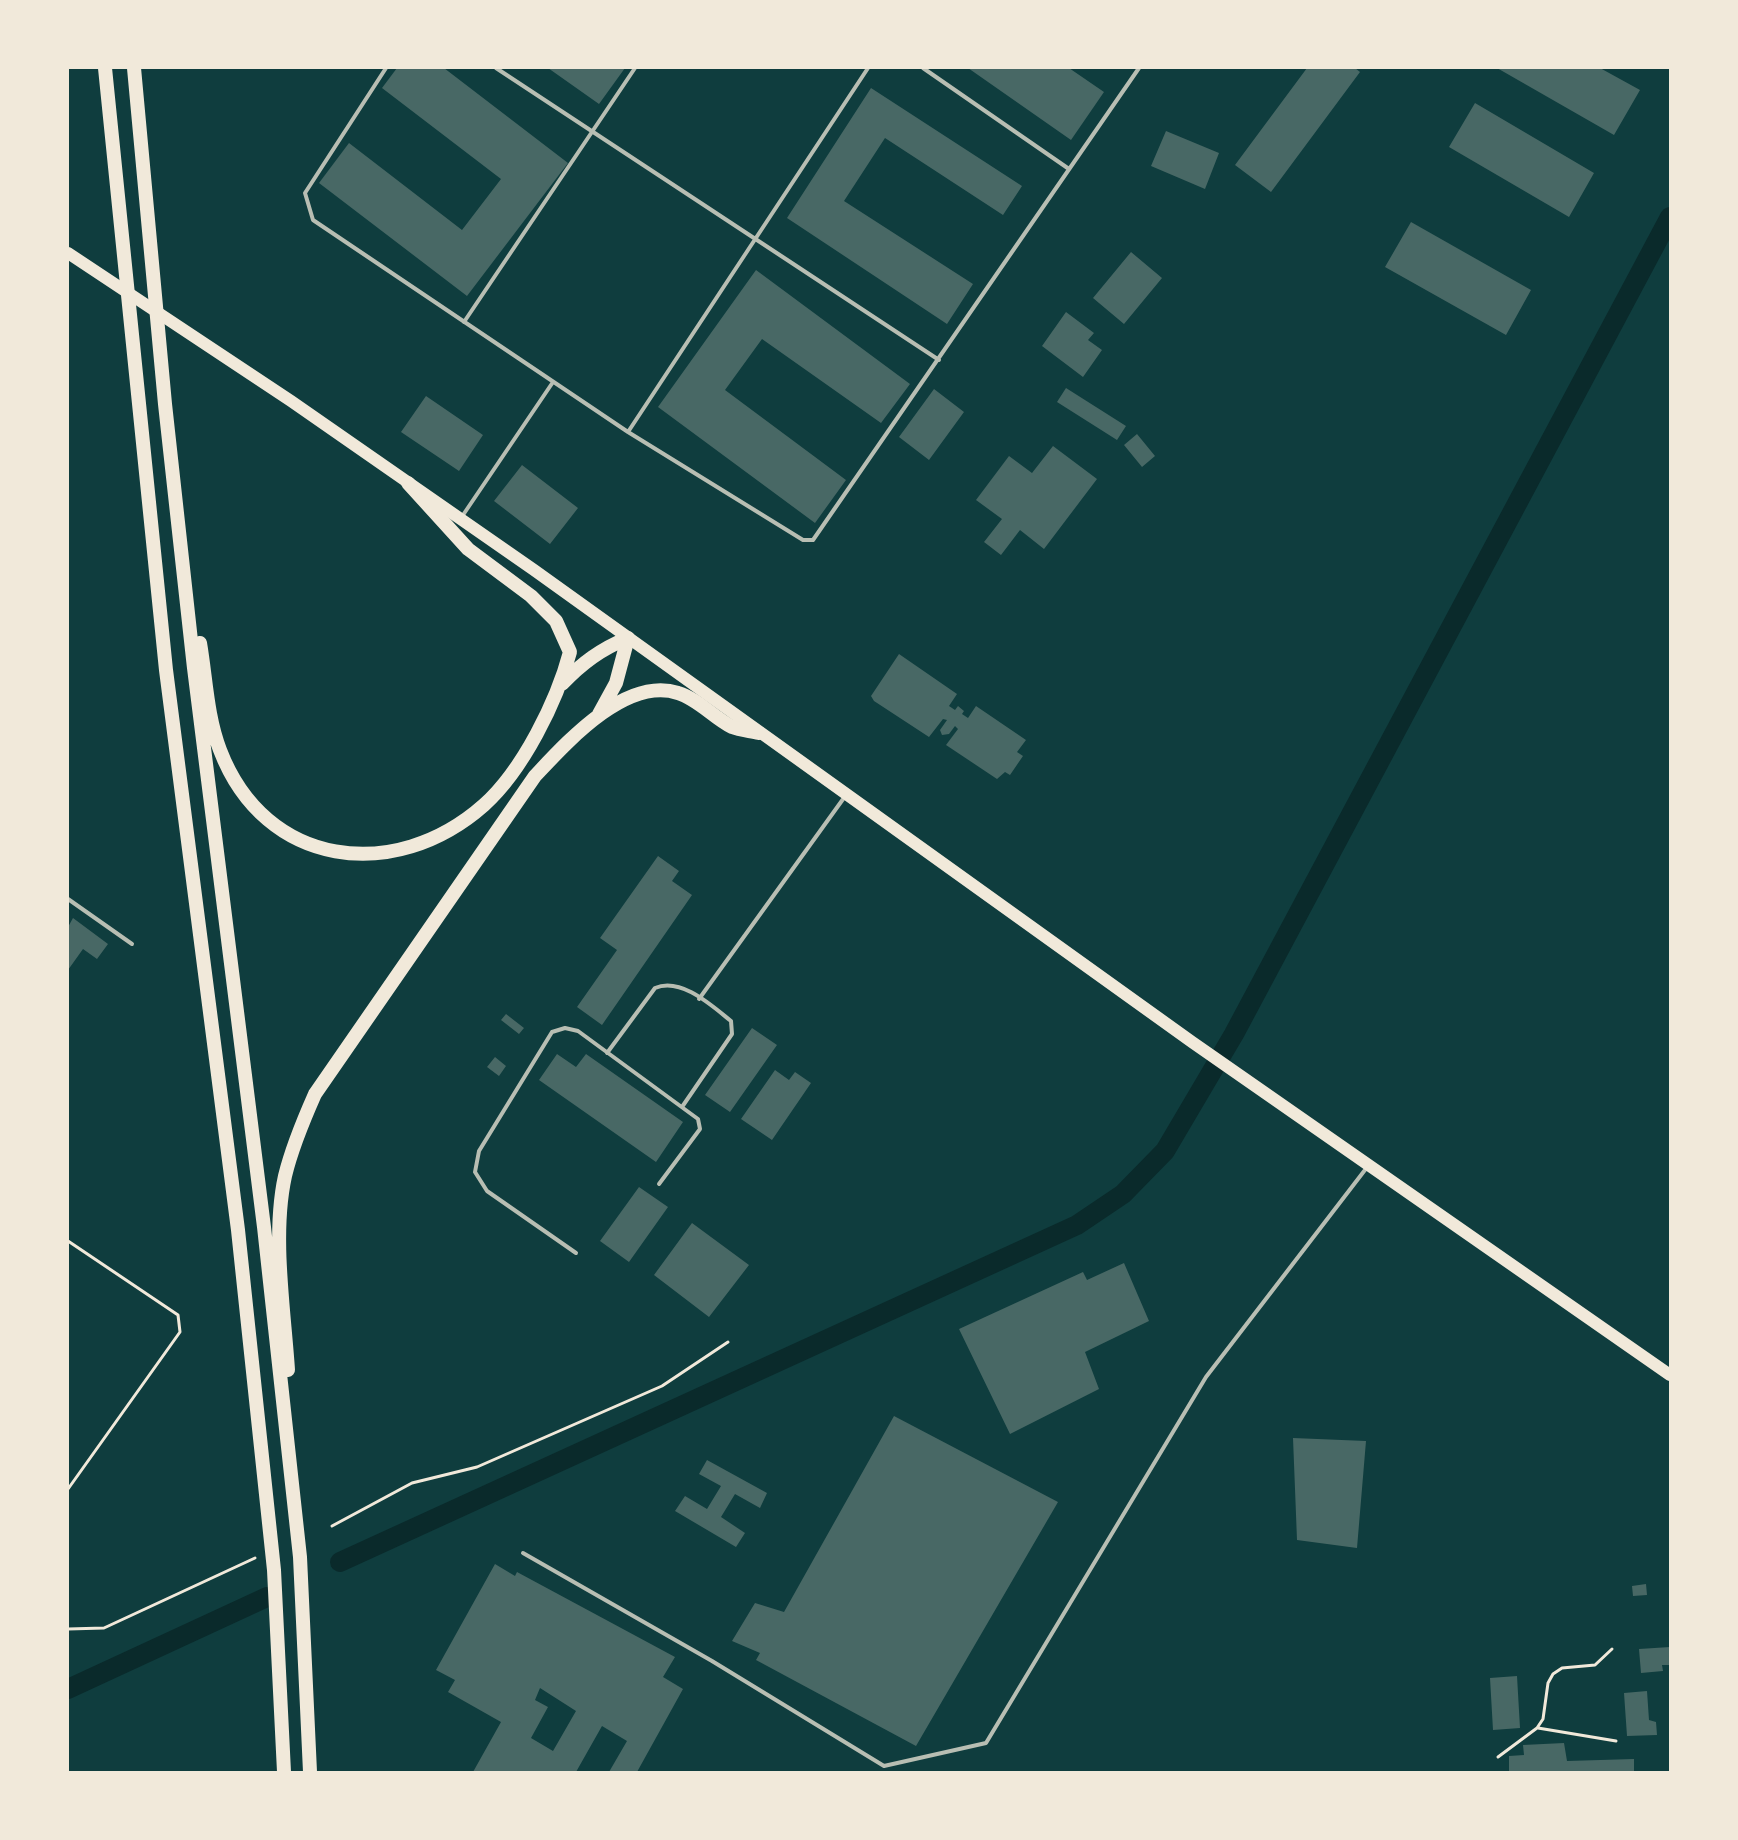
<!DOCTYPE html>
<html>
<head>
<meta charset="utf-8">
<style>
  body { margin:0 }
  #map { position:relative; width:1738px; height:1840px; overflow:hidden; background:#0f3d3e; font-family:Roboto,sans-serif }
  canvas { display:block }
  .frame { position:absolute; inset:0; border:69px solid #f1e9da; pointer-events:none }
</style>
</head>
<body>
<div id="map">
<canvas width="1738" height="1840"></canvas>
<div class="frame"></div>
</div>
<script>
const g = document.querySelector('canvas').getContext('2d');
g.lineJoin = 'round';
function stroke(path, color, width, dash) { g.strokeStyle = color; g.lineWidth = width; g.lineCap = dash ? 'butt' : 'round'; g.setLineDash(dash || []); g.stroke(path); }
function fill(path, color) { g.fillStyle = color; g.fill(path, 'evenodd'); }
stroke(new Path2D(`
  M340,1562l737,-337 46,-31 42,-43 69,-117 436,-817
  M68,1689l199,-92`), '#0a2a2b', 20);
fill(new Path2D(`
  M397,68h47l124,95 -101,133 -148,-113 30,-40 113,87 39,-51 -119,-91z
  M548,68h77l-26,36z
  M968,68h101l35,24 -33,48z
  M1307,68h48l5,4 -89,120 -36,-27z
  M1497,68h103l40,22 -26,45z
  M871,88l151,98 -19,29 -118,-77 -41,63 129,83 -26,40 -160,-106z
  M1475,103l119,70 -25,44 -120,-70z
  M1166,131l53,22 -14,36 -54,-23z
  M1411,222l120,68 -25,45 -121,-68z
  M1131,252l31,26 -38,46 -31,-26z
  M756,270l154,114 -29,39 -119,-84 -37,51 121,90 -31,43 -157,-116z
  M1066,312l28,21 -6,7 14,10 -19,27 -41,-31z
  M1066,388l60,38 -9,14 -60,-38z
  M934,389l30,23 -35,48 -30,-23z
  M426,396l57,39 -24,36 -58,-39z
  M1137,434l18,22 -13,11 -18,-22z
  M1053,446l44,33 -53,70 -24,-19 -19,25 -17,-13 18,-23 -26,-19 33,-44 23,17z
  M522,465l56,43 -28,36 -56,-43z
  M899,654l58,40 -8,12 6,4 3,-4 6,5 -2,3 6,4 8,-12 50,34 -9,12 6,4 -13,19 -5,-3 -8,7 -51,-34 12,-16 -3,-3 -6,8 -7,1 -2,-5 7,-10 -4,-1 -14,18 -55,-36 -3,-5z
  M658,856l21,15 -7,10 20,14 -90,130 -25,-18 40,-57 -17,-12z
  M73,918l35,26 -11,15 -14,-10 -15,21v-43z
  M506,1014l18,14 -5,6 -18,-14z
  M752,1028l25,17 -47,67 -25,-17z
  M557,1054l19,13 10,-13 97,68 -27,40 -117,-82z
  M495,1057l11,9 -7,10 -12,-9z
  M775,1070l14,10 6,-8 16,11 -39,57 -31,-21z
  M639,1187l29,20 -39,55 -29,-21z
  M692,1223l57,42 -40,52 -55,-42z
  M1124,1263l25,58 -64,31 14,37 -89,45 -51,-105 124,-57 4,8z
  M894,1416l164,86 -142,244 -160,-86 4,-7 -28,-12 23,-38 29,9z
  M1293,1438l73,3 -9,107 -60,-8z
  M707,1460l60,33 -7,15 -25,-14 -14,23 24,16 -9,14 -61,-36 10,-15 22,13 14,-23 -22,-12z
  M495,1564l20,12 2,-4 158,85 -12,20 20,12 -46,83h-28l18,-31 -25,-15 -26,46h-103l28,-50 -53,-30 7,-12 -19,-10zM540,1688l36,23 -23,40 -22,-13 17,-31 -13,-7z
  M1646,1584l1,11 -14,1 -1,-10z
  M1670,1647v18h-8l1,6 -22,2 -2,-24z
  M1517,1676l3,52 -27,2 -3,-52z
  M1647,1691l2,29 7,2 1,13 -30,1 -3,-43z
  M1564,1743l3,18 67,-2v13h-125v-16l15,-1 -1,-10z`), '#486865');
stroke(new Path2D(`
  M68,1241l110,74 2,17 -112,157
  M332,1526l80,-43 65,-16 185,-81 66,-44
  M68,1629l36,-1 151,-70
  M1538,1728l78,13
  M1498,1757l39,-29 6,-9 5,-36 5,-9 9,-6 33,-3 17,-16`), '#f1e9da', 3);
stroke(new Path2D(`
  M386,68l-81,125 8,27 315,212 175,108h10l326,-472
  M496,68l443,292
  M923,68l146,101
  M464,322l171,-254
  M628,432l240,-364
  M461,518l92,-136
  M68,899l64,45
  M699,999l147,-204
  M607,1053l48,-65c26,-11 56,17 76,33l1,13 -50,73
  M576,1253l-89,-62 -12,-19 4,-21 73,-119 13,-4 13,3 120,88 2,10 -41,55
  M523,1553l189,108 172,105 102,-23 220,-366 162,-211`), '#b8beb3', 4);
stroke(new Path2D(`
  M68,253l223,148 243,169 658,472 478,333`), '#f1e9da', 12);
stroke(new Path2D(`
  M105,68l61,602 72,560 36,340 10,202
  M134,68l31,336 29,264 70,559 36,330 10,215
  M200,643c6,35 7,74 20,107 45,118 175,134 264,55 39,-35 73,-104 86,-153l-14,-31 -25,-25 -63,-47 -60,-66
  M562,684c20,-21 39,-35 66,-46
  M599,714l17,-31 12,-45
  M288,1370c-4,-61 -16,-135 -3,-194 7,-29 18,-55 30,-82l220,-318c32,-34 91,-100 143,-83 20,6 36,25 54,34 8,3 19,4 27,6`), '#f1e9da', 14);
</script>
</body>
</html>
